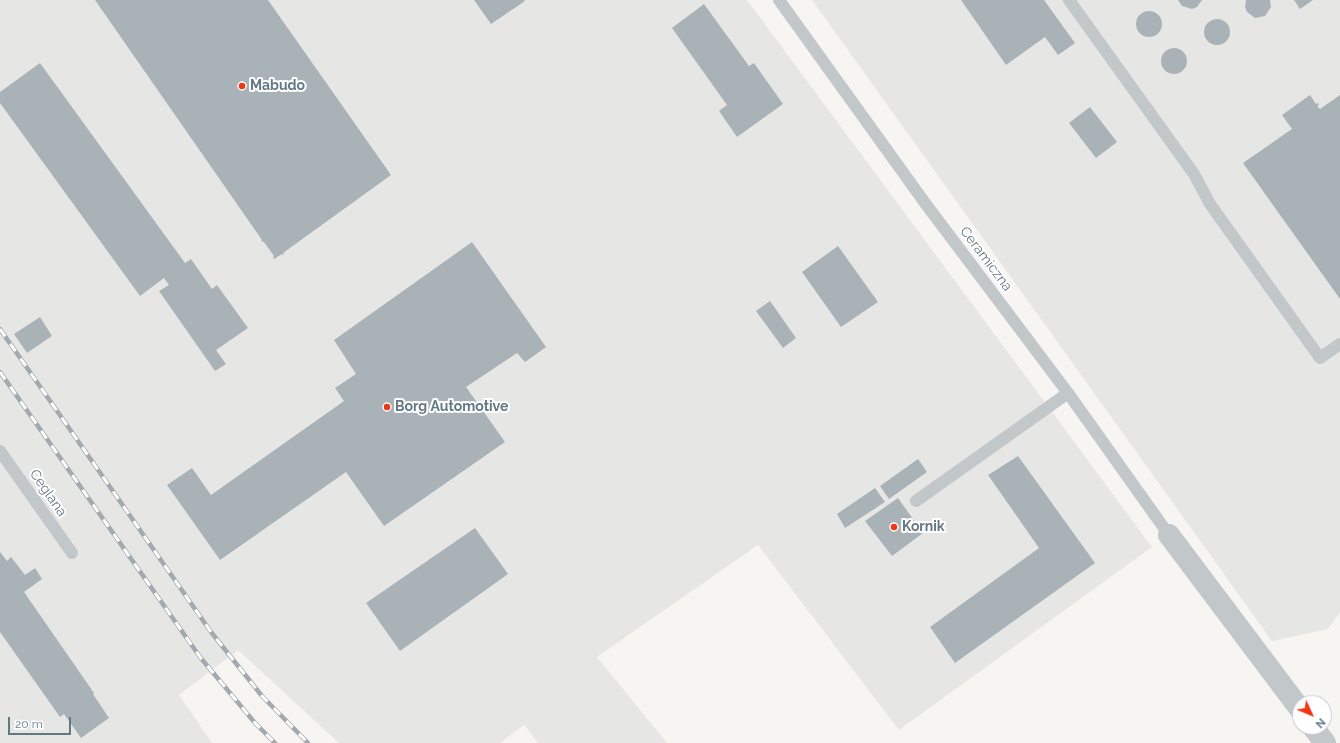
<!DOCTYPE html>
<html>
<head>
<meta charset="utf-8">
<style>
  body { margin:0 }
  #map { position:relative; width:1340px; height:743px; overflow:hidden; background:#f6f5f1; font-family:Raleway,sans-serif }
  canvas { display:block }
  .north { position:absolute; left:1292px; top:695px; width:40px; height:40px; box-sizing:border-box; background:#fff; border:1px solid #c0c9ce; border-radius:50%; rotate:134deg; font-size:11px; font-weight:700; line-height:16px; text-align:center; color:#627885 }
  .north::after { content:''; display:block; margin:auto; width:14px; height:18px; background:#f23615; clip-path:polygon(50% 0,100% 100%,50% 72%,0 100%) }
  .scale { position:absolute; left:8px; top:717px; width:63px; height:18px; box-sizing:border-box; border:2px solid #627885; border-top:0; padding-left:5px; font-size:12px; line-height:14px; white-space:nowrap; color:#627885; -webkit-text-stroke:3px #fff; paint-order:stroke }
</style>
</head>
<body>
<div id="map">
<canvas width="1340" height="743"></canvas>
<div class="north">N</div>
<div class="scale">20 m</div>
</div>
<script>
const g = document.querySelector('canvas').getContext('2d');
g.lineJoin = 'round';
function fill(path, color) { g.fillStyle = color; g.fill(path, 'evenodd'); }
function stroke(path, color, width, dash) { g.strokeStyle = color; g.lineWidth = width; g.lineCap = dash ? 'butt' : 'round'; g.setLineDash(dash || []); g.stroke(path); }
function label(font, color, halo, rows, align = 'center') {
  g.font = font + ' Raleway,sans-serif'; g.lineWidth = 4; g.setLineDash([]); g.textBaseline = 'middle'; g.strokeStyle = halo; g.fillStyle = color; for (const [text, x, y, turn = 0] of rows) {
    g.save(); g.translate(x, y); g.rotate((+turn || 0) * Math.PI / 180); g.textAlign = isNaN(turn) ? turn : align; if (halo) g.strokeText(text, 0, 0); g.fillText(text, 0, 0); g.restore();
  }
}
fill(new Path2D(`
  M0,0h747l405,547 -253,183 -141,-185 -161,112 70,86h-129l-14,-18 -24,18h-161l-101,-93 -59,45 33,48h-212z
  M812,0h528v612l-12,17 -56,12z`), '#e6e7e5');
fill(new Path2D(`
  M95,0h173l123,175 -108,78 1,1 -1,1 -1,-1 -8,5 -1,-2 1,-1 -10,-14 -3,-1 1,-1z
  M474,0h50l1,1 -34,23z
  M961,0h83l31,43 -17,12 -13,-18 -39,28z
  M1178,0h24l-5,7 -5,2 -10,-3z
  M1246,0h24l1,7 -6,9 -10,2 -8,-6 -2,-5z
  M1294,0h19l-13,9z
  M704,4l45,62 5,-3 29,41 -46,33 -18,-26 8,-6 -55,-77z
  M1136 24a13 13 0 1 1 26 0a13 13 0 1 1-26 0Z
  M1204 32a13 13 0 1 1 26 0a13 13 0 1 1-26 0Z
  M1161 61a13 13 0 1 1 26 0a13 13 0 1 1-26 0Z
  M40,63l145,200 6,-4 21,30 5,-4 31,43 -32,22 10,14 -11,7 -56,-80 10,-6 -5,-7 -24,18 -140,-193v-11z
  M1310,95l6,9 2,-1 1,2 -2,1 3,3 20,-14v204l-97,-136 49,-34 -10,-14z
  M1090,107l27,35 -21,16 -27,-35z
  M472,242l74,105 -21,15 -8,-9 -51,34 39,55 -121,84 -38,-54 -126,88 -53,-75 25,-17 19,27 133,-94 -9,-13 21,-14 -22,-34z
  M838,246l40,56 -37,25 -39,-55z
  M770,301l26,37 -13,10 -27,-37z
  M40,317l12,19 -25,17 -13,-19z
  M1018,456l77,107 -140,100 -25,-36 109,-79 -51,-73z
  M918,459l9,13 -38,27 -9,-13z
  M875,488l10,14 -40,26 -8,-14z
  M898,498l25,35 -31,23 -27,-35z
  M475,528l33,46 -108,77 -34,-48z
  M0,552l7,9 4,-4 14,18 10,-7 7,11 -18,13 70,101 -1,1 16,24 -28,20 -17,-24 -4,3 -60,-85z`), '#a9b3b7');
stroke(new Path2D(`
  M779,0l146,203 143,190 101,142
  M1069,0l125,174 16,30 110,154 20,-14
  M0,451l72,102
  M916,501l152,-108`), '#c2c7ca', 12);
stroke(new Path2D(`
  M1169,535l131,174
  M1313,727l12,16`), '#c2c7ca', 22);
const rail = new Path2D(`
  M0,329l211,303 51,64 46,47
  M0,372l200,285 55,66 20,20`);
stroke(rail, '#a2aaaf', 4.5);
stroke(rail, '#fff', 3, [9]);
for (const [x, y, r, color] of [
  [242,86,4,"#f23615"],
  [387,407,4,"#f23615"],
  [894,527,4,"#f23615"]
]) { const dot = new Path2D(); dot.arc(x, y, r, 0, 2 * Math.PI); g.fillStyle = color; g.fill(dot); stroke(dot, '#fff', 1.5); }
label('bold 14px', '#627885', '#fff', [
  ["Mabudo",250,86],
  ["Borg Automotive",395,407],
  ["Kornik",902,527]
], 'left');
label('14px', '#627885', '#fff', [
  ["Ceramiczna",986,259,53],
  ["Ceglana",48,493,55]
]);
</script>
</body>
</html>
